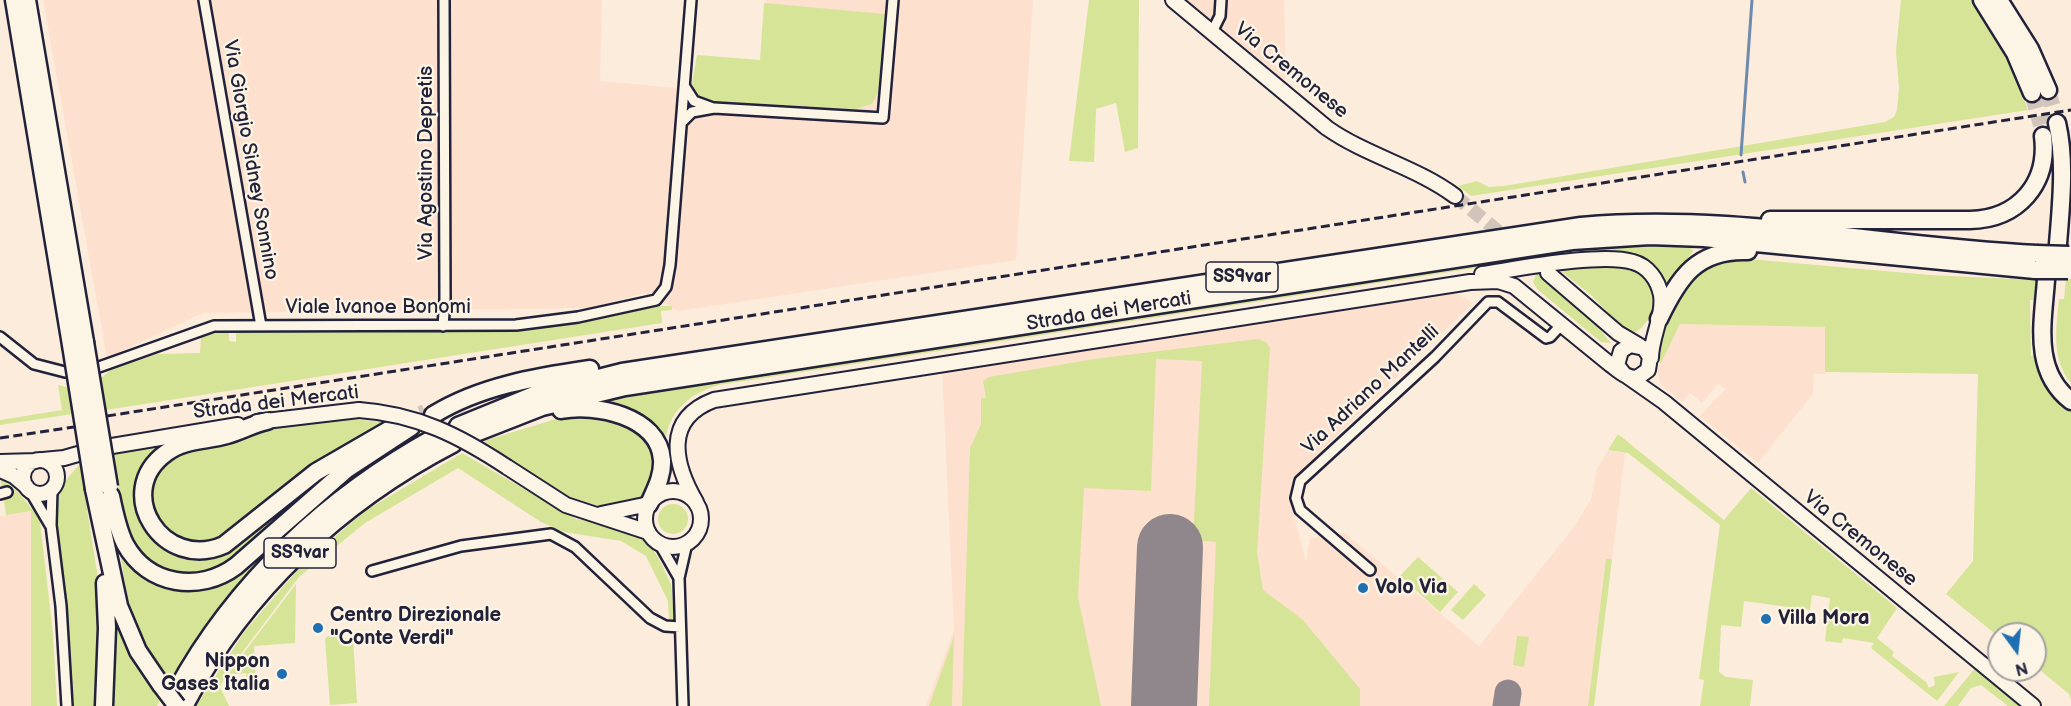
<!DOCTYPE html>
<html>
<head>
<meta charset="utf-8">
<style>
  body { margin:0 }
  #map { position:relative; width:2071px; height:706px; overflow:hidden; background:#fcecdb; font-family:"Balsamiq Sans",sans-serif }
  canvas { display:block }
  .north { position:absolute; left:1987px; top:622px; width:60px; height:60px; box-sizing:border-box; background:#fcf5e5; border:2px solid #a5a1a1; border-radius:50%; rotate:165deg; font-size:16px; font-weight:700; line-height:24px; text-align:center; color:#22223b }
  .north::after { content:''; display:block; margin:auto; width:21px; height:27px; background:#1f6fb2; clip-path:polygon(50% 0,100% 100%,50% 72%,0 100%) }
</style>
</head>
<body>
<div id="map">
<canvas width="2071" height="706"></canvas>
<div class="north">N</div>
</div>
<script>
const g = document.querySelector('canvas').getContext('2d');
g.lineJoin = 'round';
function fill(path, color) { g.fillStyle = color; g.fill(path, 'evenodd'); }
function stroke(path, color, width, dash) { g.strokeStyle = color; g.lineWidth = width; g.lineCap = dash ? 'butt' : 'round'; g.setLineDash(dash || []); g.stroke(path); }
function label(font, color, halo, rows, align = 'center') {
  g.font = font + ' "Balsamiq Sans",sans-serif'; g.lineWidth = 4.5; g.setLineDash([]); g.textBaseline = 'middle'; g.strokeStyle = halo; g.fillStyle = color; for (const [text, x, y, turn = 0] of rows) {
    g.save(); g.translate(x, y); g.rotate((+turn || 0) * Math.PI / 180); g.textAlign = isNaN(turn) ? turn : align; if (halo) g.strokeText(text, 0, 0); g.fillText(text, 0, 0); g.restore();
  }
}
fill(new Path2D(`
  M43,0h559l-2,81 99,9 64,-28 3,-62h267l-17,260 -337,51 -34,-18 -55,15 -387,5 -96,45z
  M1185,0h99l2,86z
  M1455,292l18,11 -181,176 -1,25 15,58 4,-24 35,-5 134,113 95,-119 17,-28 6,-30 11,-19 17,3 -31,253h-668l28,-76 -12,-262 357,-56z
  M1680,324l145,3v47h-11l-1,20 -55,69 -58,-47 25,-27 -7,-5 -16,19 -12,-10 -8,9 -22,-18 -3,-14z
  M31,511v195h-31v-190z`), '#fde1ce');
fill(new Path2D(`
  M1089,0h50l-1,148 -13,4 -9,-49 -20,6 -2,53 -25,-1z
  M1901,0h71l38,63 18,47 -557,86 -13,-10 19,-5 12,6 15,-1 381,-64 9,-5 3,-7 2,-22 -3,-37z
  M764,3l121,11 -7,79 -6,11 -16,5 -149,-8 -10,-5 -5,-12 5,-29 63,5z
  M1656,245l34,1 3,5 -26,34 -15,-18 -138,-5 -795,123c-30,8 -52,28 -54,60l-60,-42v-2l82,-14 865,-134z
  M1737,258l193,17 106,5 -2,20h-4l1,56h5l5,18 30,35v291l-2,-6 -34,-28v-32h-36v3l-53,-43 27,-33 5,-187 -153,-2v-45l-145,-3 -20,41c-1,-36 16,-82 50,-100 8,-4 19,-5 27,-7z
  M1610,264l27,4c5,5 13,12 16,18 8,15 -4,38 -17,46h-6l-10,-7 -28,-29 -31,-25 6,-1v-3z
  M1537,272l51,43 23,28 -10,-1 -64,-53 -4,-7z
  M2071,279v104c-20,-24 -15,-55 -12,-84h5l2,-19z
  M661,306h11v4l-11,1 1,12 -556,87 -5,-32 10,-8 47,-16 42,-1 1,-17 28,-5v10l7,1v-11h279l62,-9z
  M1258,339l8,3 4,6 -13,204 6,38 40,30 57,69v17h-151l7,-164 -23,-2 9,-179 -46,-2 -5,132 -67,-3 -6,109 23,109h-139l8,-258 11,-24v-26h5l-3,-17 6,-4 105,-18z
  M58,385l9,2 5,27 -72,11v-5l62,-10z
  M572,414c44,6 62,4 85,46l-9,31 -5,5 -6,5 -35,6 -38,-12 -80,-54z
  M344,418l46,5 -175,120h-32l-30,-26 -3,-33 20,-30 99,-26z
  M417,429l8,3c-107,59 -194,145 -256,250 -35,-45 -41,-76 -49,-131l71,37z
  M1618,434l106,86 27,-32 146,120 -20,30 17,14 -2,4 34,26 3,6 6,-3 -1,-8 25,-5 -22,29 -66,-53 3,-5 -31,-5 -1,5 -17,-2 5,-43 -18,-3 -2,15 -66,-9 -3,26 -20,-2 -2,47 7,5 27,3 -3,26h-50l4,-26 -5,-1 21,-154 -92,-72 -20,-3z
  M168,443l-30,52 53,62 94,-55 82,-56 -139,120 -39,12 -34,-10 -25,-26 -9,-31 -7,-57z
  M462,453l114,66 47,8 23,13 12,17 13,27 3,36 -5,-1 -1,-18 -22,-45 -25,-15 -57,-9 -23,-10 -83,-54 -93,55 -66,54 -73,97 -6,13 9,19h-33l49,-75 56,-65 64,-55z
  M80,464l22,140 -3,102h-26l-5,-88 -13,-110 8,-25z
  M0,477c10,4 35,34 40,44l13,113 4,72h-26v-195l-25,4z
  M658 519a15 15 0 1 1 30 0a15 15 0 1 1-30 0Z
  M1418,557l40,35 -18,20 -40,-36z
  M1606,559h6l-18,147h-6z
  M296,584l-1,59 -41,3 2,37h-9l-1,-10 -19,2z
  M1474,584l12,11 -23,25 -12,-10z
  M111,596l17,54 33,48 -4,8h-48z
  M954,635l-2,71h-23l23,-64z
  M328,636l25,3 4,64 -27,2 -5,-66z
  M1517,636l12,1 -5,30 -11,-2z
  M1976,667l47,39h-15l-27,-21 -10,3 -13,18h-14z`), '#d6e497');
stroke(new Path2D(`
  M1741,155l11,-155
  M1743,172l2,10`), '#6e8aaf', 3);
stroke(new Path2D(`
  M1506,706l2,-13`), '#8f878b', 27);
stroke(new Path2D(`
  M1164,706l6,-159`), '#8f878b', 66);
stroke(new Path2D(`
  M1455,196l91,75`), '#d0c4bb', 14, [14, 7]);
stroke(new Path2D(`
  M2048,90l9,33
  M2032,93l9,32
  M399,424l26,-12`), '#d0c4bb', 16, [16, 8]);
const street = new Path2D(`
  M204,0l57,326
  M1212,32l8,-16 1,-16
  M685,87l9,14 19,7
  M682,122l10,-10 22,-4 169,10 10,-118
  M443,326l2,-27 -1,-299
  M0,337l34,27 31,8
  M99,367l115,-41 302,-1 62,-8 78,-17 10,-13 4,-22 21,-265
  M52,489l-1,36 10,81 6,100
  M30,491l20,34
  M0,494l7,-2
  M659,543l20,35 8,-35
  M1370,570l-70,-60 -4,-12 4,-17 135,-124 53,-55h10l48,36 4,-1 12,-13
  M372,571l89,-25 90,-12 24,13 75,71 15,8 15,1
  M679,578l4,128`);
const secondary = new Path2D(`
  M1173,0l154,128c40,28 89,39 128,68
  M1548,273l70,60 22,13
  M1482,274c34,-5 120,-22 151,-12 15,4 25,18 28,33 3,21 -10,42 -10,63
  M257,422l102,-12
  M112,446l126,-21
  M43,460l21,-2 14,-4
  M23 477a17 17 0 1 1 34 0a17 17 0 1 1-34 0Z
  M0,462l36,-1
  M507,467l59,38 82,27
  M0,470l14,6 12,10
  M645 519a28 28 0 1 1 56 0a28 28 0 1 1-56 0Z
  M696,502c-22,-38 -33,-83 18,-102l756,-118 28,-1 16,5 97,79c8,6 15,13 26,13l11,-8 2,-13 -6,-9 -14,-3 -9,6 -4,14 7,9 40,28 369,304
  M601,514l48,-10`);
const highway = new Path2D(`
  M14,0l57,345
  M27,0l58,342
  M1982,0l33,53 17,40
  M1999,0l31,49 18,41
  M2057,123c9,38 4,82 1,121
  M1770,220h200c48,-1 79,-36 73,-84
  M2046,280c-3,42 -14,91 25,121
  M1659,319c20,-42 38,-70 89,-68
  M561,410c34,-7 98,6 101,50 1,16 -7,30 -13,44
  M433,415c47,-29 103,-38 157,-46
  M267,421c-14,3 -26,10 -40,14 -20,6 -43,4 -61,18 -54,39 -3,119 58,92l92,-73 83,-48
  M458,426l81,-33 83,-21 959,-146c152,-14 304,21 456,28
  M473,434l69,-27 83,-20 947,-146 78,-5 54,2 331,32
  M94,489l25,117 19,45 23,34
  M111,496c3,15 7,34 14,48 23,42 75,49 111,22l111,-97 64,-42
  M176,691c59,-109 153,-196 261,-255
  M186,703c59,-112 155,-201 267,-259
  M104,706l3,-78 -2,-45`);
stroke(street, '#22223b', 14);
stroke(secondary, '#22223b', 18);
stroke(highway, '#22223b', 21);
stroke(street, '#fcf5e5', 9);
stroke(secondary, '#fcf5e5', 14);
stroke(highway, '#fcf5e5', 16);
stroke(new Path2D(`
  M107,416l1964,-306
  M0,438l74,-11`), '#22223b', 3, [9, 4.5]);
const secondaryBridge = new Path2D(`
  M359,410c58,4 101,26 148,57`);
const highwayBridge = new Path2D(`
  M2037,254l32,1
  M2035,270h33
  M85,342l24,145
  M71,345l23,144
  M161,685l16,21`);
stroke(secondaryBridge, '#22223b', 18, []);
stroke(highwayBridge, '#22223b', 21, []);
stroke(secondaryBridge, '#fcf5e5', 14);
stroke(highwayBridge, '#fcf5e5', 16);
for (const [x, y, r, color] of [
  [1363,588,6,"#1f6fb2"],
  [1766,619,6,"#1f6fb2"],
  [318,628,6,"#1f6fb2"],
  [282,674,6,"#1f6fb2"]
]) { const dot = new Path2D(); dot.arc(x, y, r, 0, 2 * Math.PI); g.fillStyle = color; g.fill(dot); stroke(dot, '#fcf5e5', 2); }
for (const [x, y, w] of [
  [1242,277,72],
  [300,553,72]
]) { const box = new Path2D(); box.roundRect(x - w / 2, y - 15, w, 30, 4.5); g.fillStyle = '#fcf5e5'; g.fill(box); stroke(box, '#22223b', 1.5); }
label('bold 18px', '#22223b', null, [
  ["SS9var",1242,277],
  ["SS9var",300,553]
]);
label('20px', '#22223b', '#fcf5e5', [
  ["Via Cremonese",1291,71,39],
  ["Via Giorgio Sidney Sonnino",250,160,80],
  ["Via Agostino Depretis",427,163,-90],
  ["Viale Ivanoe Bonomi",378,308],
  ["Strada dei Mercati",1109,312,-9],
  ["Via Adriano Mantelli",1371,390,-43],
  ["Strada dei Mercati",276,403,-7],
  ["Via Cremonese",1860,539,39]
]);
label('bold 20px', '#22223b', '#fcf5e5', [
  ["Volo Via",1375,588],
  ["Centro Direzionale",330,616],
  ["\"Conte Verdi\"",330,639],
  ["Villa Mora",1778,619],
  ["Nippon",270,662,"right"],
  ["Gases Italia",270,685,"right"]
], 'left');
</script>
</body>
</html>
